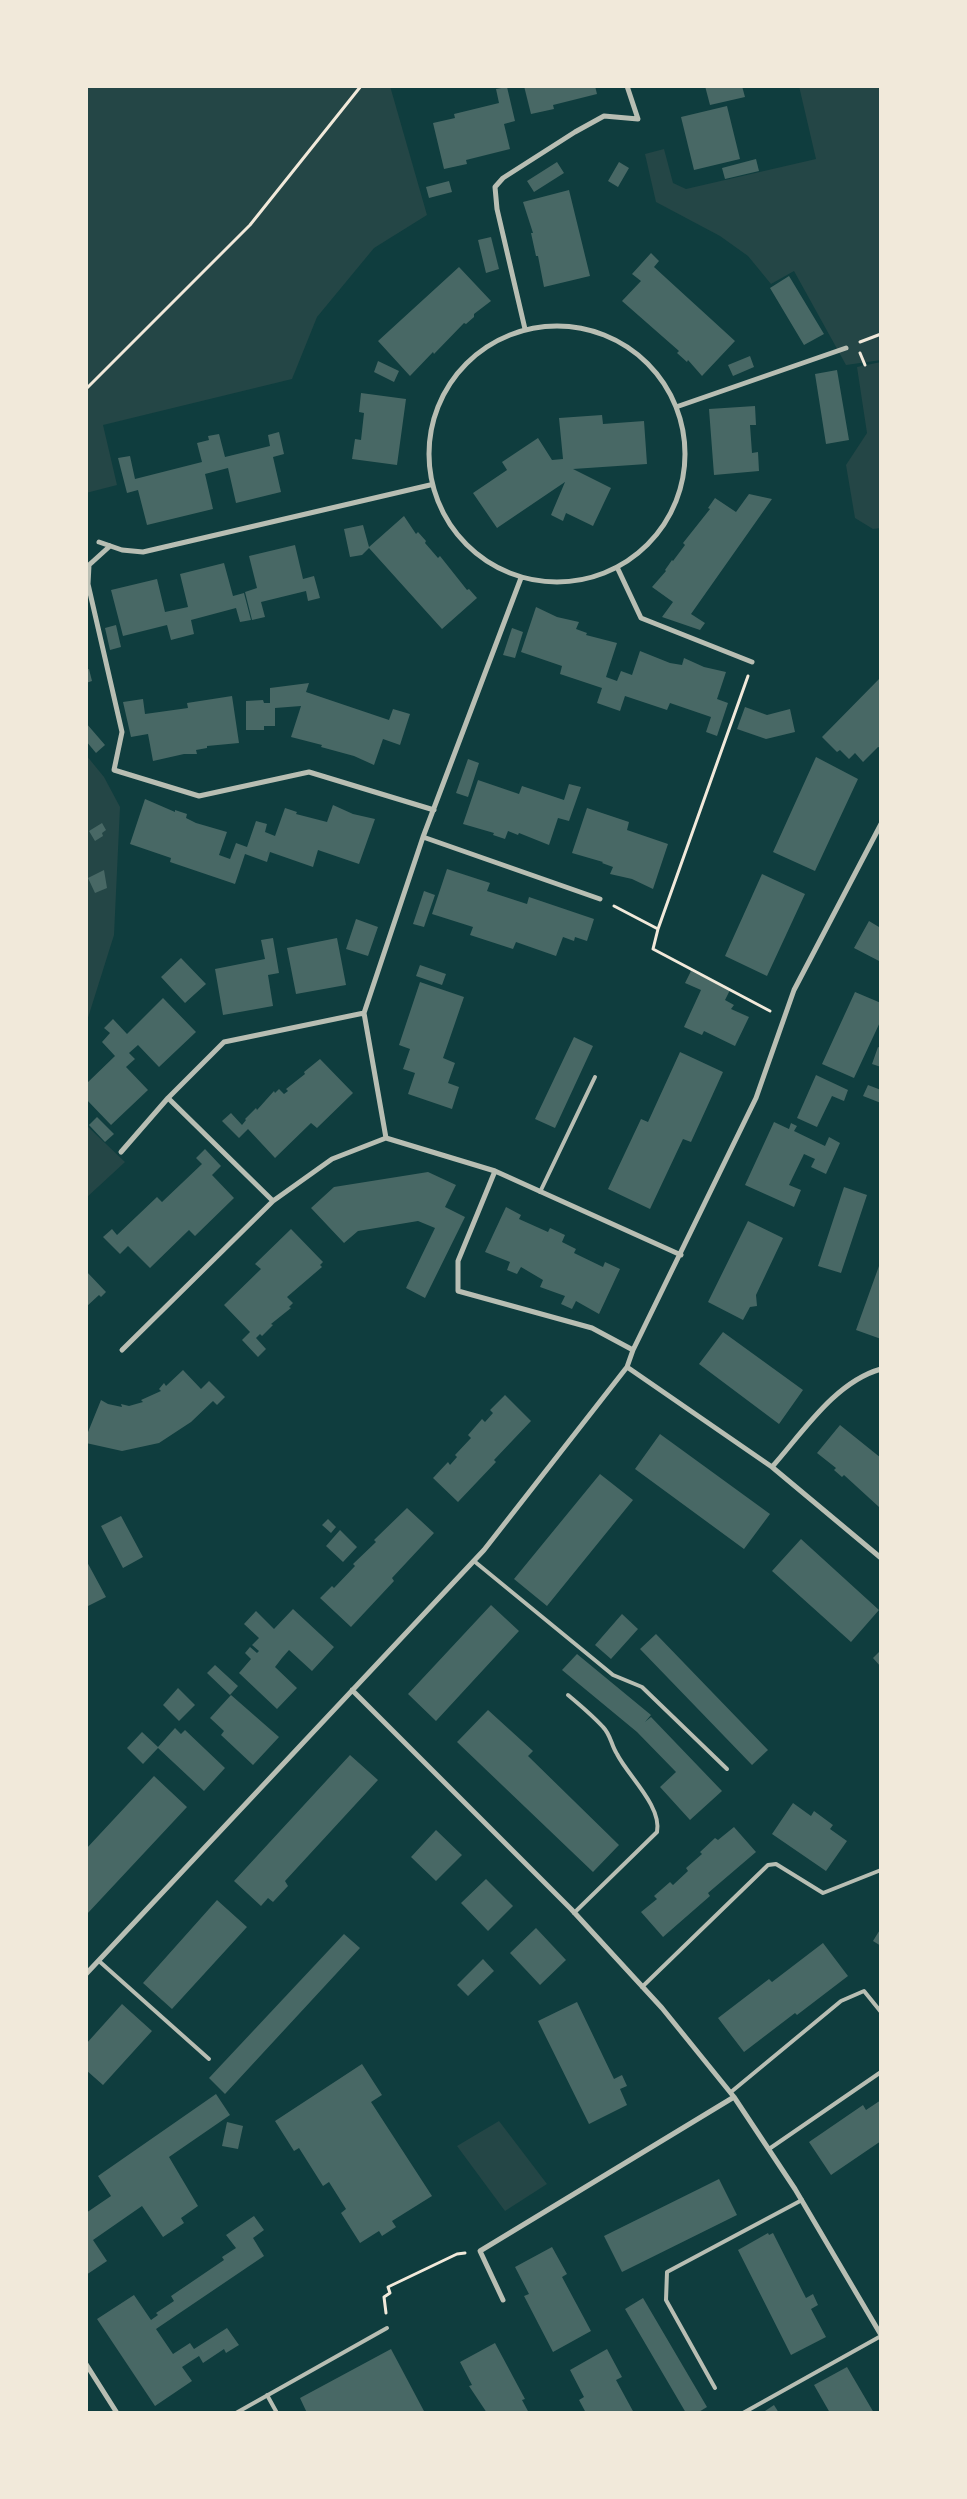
<!DOCTYPE html>
<html>
<head>
<meta charset="utf-8">
<style>
  body { margin:0 }
  #map { position:relative; width:967px; height:2499px; overflow:hidden; background:#0f3d3e; font-family:Jost,sans-serif }
  canvas { display:block }
  .frame { position:absolute; inset:0; border:88px solid #f1e9da; pointer-events:none }
</style>
</head>
<body>
<div id="map">
<canvas width="967" height="2499"></canvas>
<div class="frame"></div>
</div>
<script>
const g = document.querySelector('canvas').getContext('2d');
g.lineJoin = 'round';
function fill(path, color) { g.fillStyle = color; g.fill(path, 'evenodd'); }
function stroke(path, color, width, dash) { g.strokeStyle = color; g.lineWidth = width; g.lineCap = dash ? 'butt' : 'round'; g.setLineDash(dash || []); g.stroke(path); }
fill(new Path2D(`
  M86,86h304l37,129 -53,33 -57,69 -25,62 -189,46 14,60 -31,8z
  M799,86h82v274l-35,5 -52,-94 -23,13 -23,-28 -28,-20 -64,-34 -11,-48 19,-5 9,34 13,6 130,-30z
  M881,362v166l-8,1 -18,-11 -9,-53 21,-32 -10,-66z
  M86,755l18,22 16,30 -6,128 -28,89z
  M86,1125l39,37 -39,36z
  M499,2121l48,63 -42,27 -48,-65z`), '#244646');
fill(new Path2D(`
  M524,86h71l2,8 -44,11 1,4 -23,5z
  M705,86h37l3,11 -35,8z
  M507,87l8,34 -11,3 6,25 -44,11 1,4 -23,5 -11,-46 22,-5 -1,-4 45,-11 -3,-14z
  M727,106l13,53 -46,11 -13,-53z
  M756,159l3,12 -34,8 -3,-11z
  M557,162l7,11 -30,19 -7,-11z
  M619,162l10,6 -11,19 -10,-6z
  M449,181l3,11 -23,6 -3,-11z
  M569,190l21,86 -46,11 -6,-31h-2l-5,-23h2l-10,-31z
  M491,237l8,32 -13,4 -8,-33z
  M651,253l8,8 -5,6 81,74 -33,35 -14,-16 -1,2 -10,-9 2,-2 -57,-50 19,-20 -9,-7z
  M459,267l32,34 -17,13v3l-8,7 -2,-1 -30,31 -1,-2 -23,24 -32,-35z
  M789,276l35,58 -20,11 -34,-57z
  M750,356l4,11 -21,9 -5,-11z
  M378,361l21,10 -5,11 -20,-10z
  M837,370l12,70 -23,4 -11,-70z
  M361,393l45,6 -9,66 -45,-6 3,-20 6,1 3,-27 -5,-1z
  M755,406l1,19h-6l2,28 6,-1 1,19 -45,4 -5,-66z
  M602,415l1,9 41,-3 3,43 -74,5 38,19 -18,38 -27,-13 -3,8 -12,-6 14,-33 -68,46 -24,-35 34,-23 -5,-8 36,-24 14,22 11,-1 -4,-41z
  M279,432l5,22 -11,3 8,35 -45,11 -8,-35 -23,6 8,35 -66,16 -9,-35 -11,3 -9,-35 12,-2 5,23 67,-17 -5,-19 12,-3 -1,-4 11,-2 6,23 45,-11 -2,-11z
  M749,494l23,5 -81,115 14,9 -5,7 -38,-13 11,-15 -21,-15 14,-16 -1,-1 7,-10 1,1 12,-16 -2,-2 27,-34 -2,-1 7,-10 21,14z
  M404,516l12,18 2,-2 8,9 -1,2 13,15 2,-2 27,34 2,-1 8,9 -35,31 -73,-81 -7,7 -12,2 -6,-28 19,-4 6,22z
  M295,545l8,34 11,-3 6,22 -12,3 -2,-10 -45,11 4,15 -13,3 -7,-28 12,-4 -8,-32z
  M224,563l9,33 11,-3 7,27 -11,2 -4,-14 -45,12 3,14 -23,6 -4,-15 -44,11 -12,-46 46,-11 8,33 23,-5 -8,-33z
  M536,607l21,10 22,5 -3,7 11,4 -1,2 31,8 -11,34 11,4 4,-10 11,4 8,-24 30,12 12,2 2,-7 20,9 22,5 -9,27 11,4 -11,33 -11,-4 5,-15 -41,-14 -3,7 -42,-14 -5,15 -23,-8 5,-15 -42,-14 2,-8 -41,-14z
  M116,625l5,22 -11,3 -5,-22z
  M512,628l11,4 -8,26 -12,-3z
  M89,669l3,12 -6,2v-13z
  M881,677v71l-3,-1 -15,15 -8,-9 -6,6 -9,-9 -3,2 -15,-15z
  M309,683l-3,9 83,28 4,-11 17,5 -10,31 -17,-6 -9,26 -20,-9 -33,-9 1,-2 -31,-8 10,-31 -26,2v18h-11v4h-18v-29l17,-1 1,3h6v-15z
  M232,696l7,47 -32,3v2l-11,2 1,4h-13l-31,7 -5,-27 -17,3 -8,-35 20,-3 2,15 43,-6 -1,-5z
  M745,707l22,8 23,-6 5,23 -29,7 -29,-10z
  M86,723l19,22 -9,8 -10,-12z
  M816,757l42,22 -43,92 -42,-19z
  M468,759l11,4 -11,34 -12,-4z
  M478,780l41,14 3,-8 42,14 5,-16 12,3 -12,34 -11,-3 -9,27 -30,-12 -1,2 -10,-4 -3,8 -12,-4 1,-2 -31,-9z
  M145,799l30,13v-2l12,4 -1,4 10,5 31,9 -8,23 11,4 6,-16 11,4 9,-26 11,3 -2,8 10,4 10,-28 12,4 -1,2 31,8 6,-17 20,9 22,5 -16,45 -41,-14 -5,17 -43,-15 -3,10 -22,-8 -10,30 -65,-22 1,-4 -41,-14z
  M587,808l42,14 -2,8 41,14 -15,45 -21,-10 -22,-5 3,-7 -11,-4 1,-1 -31,-9z
  M102,823l4,7 -4,3 1,3 -8,5 -6,-10z
  M447,869l43,14 -3,8 40,13 2,-7 65,22 -7,22 -12,-4 -1,4 -11,-4 -7,19 -40,-14 -3,7 -43,-14 3,-8 -41,-13z
  M104,870l3,18 -12,5 -7,-15z
  M762,874l43,20 -38,82 -42,-20z
  M424,891l11,4 -11,32 -11,-3z
  M356,919l22,8 -10,29 -22,-7z
  M869,921l10,6 2,-3v38l-27,-14z
  M273,938l6,35 -11,2 5,31 -50,9 -8,-46 50,-10 -4,-19z
  M337,938l9,47 -50,9 -9,-46z
  M181,958l25,26 -21,19 -24,-26z
  M420,965l26,9 -4,11 -26,-9z
  M691,971l39,19 -5,10 9,5 -3,4 18,8 -14,29 -31,-15 -2,4 -18,-8 17,-37 -16,-7z
  M420,982l44,15 -21,61 12,5 -7,20 11,4 -7,22 -44,-15 7,-21 -12,-4 7,-20 -11,-4z
  M855,992l26,11v17l-27,58 -32,-14z
  M163,998l33,34 -37,35 -21,-22 -9,8 6,6 -9,8 22,23 -37,35 -25,-26v-15l29,-28 -13,-14 8,-9 -6,-5 9,-9 14,15z
  M574,1037l19,9 -38,82 -20,-9z
  M878,1047l3,1v19l-9,-3z
  M680,1052l43,20 -32,70 -8,-3 -33,70 -42,-20 33,-70 7,3z
  M320,1059l33,34 -36,35 -6,-5 -36,35 -27,-29 -9,9 -17,-17 9,-8 11,12 4,-5 -1,-1 11,-11 1,2 17,-19 1,2 4,-4 5,5 4,-3 -2,-2 19,-15 -1,-2z
  M816,1075l32,15 -4,11 -12,-5 -15,31 -20,-9z
  M868,1085l13,5v13l-18,-7z
  M97,1117l17,17 -9,8 -16,-17z
  M774,1122l15,7 2,-6 6,3 -3,5 31,15 4,-9 11,6 -14,31 -15,-7 4,-8 -11,-5 -15,31 12,5 -7,17 -49,-22z
  M205,1149l16,17 -9,9 22,23 -39,38 -6,-6 -39,38 -22,-22 -8,8 -17,-17 9,-8 5,6 40,-38 5,5 40,-38 -6,-6z
  M428,1172l28,13 -11,22 20,10 -40,81 -19,-10 29,-60 -17,-7 -60,10 -14,12 -33,-35 23,-21z
  M844,1187l23,8 -26,78 -23,-7z
  M506,1207l15,8 -2,4 29,13 2,-4 15,7 -3,7 14,7 -2,4 29,14 2,-5 15,7 -21,45 -23,-13 -4,8 -11,-5 4,-8 -25,-9 3,-7 -22,-13 -4,7 -10,-4 3,-8 -25,-10z
  M748,1221l35,17 -27,57 1,11 -7,1 -7,13 -35,-18z
  M291,1229l32,33 -3,3 2,2 -35,30 6,6 -4,4 2,1 -20,16 2,1 -11,11 -2,-2 -4,4 10,11 -8,8 -16,-17 8,-8 -26,-27 37,-36 -6,-5z
  M879,1266l2,1v72l-25,-9z
  M86,1271l20,21 -5,5 -2,-2 -13,12z
  M723,1332l80,58 -24,34 -80,-60z
  M183,1370l18,19 8,-8 16,16 -8,8 -4,-4 -22,21 -32,21 -37,8 -36,-8v-6l15,-37 7,4 14,3 -1,-3 8,2 14,-4 -2,-2 20,-9 -2,-2 5,-6 2,3z
  M505,1395l26,26 -37,39 2,2 -38,40 -25,-24 15,-16 2,3 7,-8 -2,-2 16,-17 -3,-3 14,-16 3,3 8,-9 -3,-3z
  M840,1425l41,33v47l-2,2 -35,-32 -2,2 -8,-7 2,-2 -19,-15z
  M660,1434l110,80 -26,35 -109,-80z
  M600,1474l33,26 -86,106 -33,-27z
  M407,1508l27,25 -42,45 2,3 -43,46 -31,-29 12,-12 2,2 21,-22 -2,-2 23,-22 -2,-2z
  M121,1516l22,41 -20,11 -22,-42z
  M328,1519l8,8 -5,6 -9,-8z
  M340,1530l17,17 -14,15 -17,-16z
  M801,1539l78,71 -28,32 -79,-71z
  M86,1560l20,37 -20,10z
  M491,1605l28,26 -83,90 -28,-27z
  M293,1609l41,38 -22,24 -23,-21 -7,8 -7,9 22,21 -20,21 -38,-36 12,-14 -6,-6 5,-6 7,6 2,-2 -7,-6 7,-7 -15,-14 12,-13 18,18z
  M622,1614l16,15 -27,30 -16,-14z
  M656,1634l112,116 -16,15 -112,-116z
  M881,1650v17l-8,-9z
  M577,1654l74,61 -6,7 6,-5 71,74 -32,29 -30,-33 16,-15 -39,-40 -75,-62z
  M215,1665l23,21 -8,9 -23,-22z
  M178,1688l17,17 -16,16 -16,-16z
  M231,1695l48,42 -26,28 -32,-30 3,-4 -14,-13z
  M488,1710l45,41 -5,5 91,89 -26,27 -136,-130z
  M175,1728l6,6 4,-4 40,38 -21,23 -46,-43 -15,16 -16,-16 15,-16 16,15z
  M350,1755l28,25 -93,101 3,5 -15,16 -5,-4 -7,8 -27,-25z
  M154,1776l33,31 -100,107 -1,-65z
  M793,1803l18,13 3,-5 19,14 -3,4 17,12 -21,30 -54,-37z
  M734,1827l22,25 -48,41 2,3 -47,41 -22,-25 16,-13 -3,-3 16,-14 3,3 15,-14 -2,-3 16,-14 -2,-2 15,-14 3,2z
  M436,1830l26,25 -26,26 -25,-24z
  M486,1879l27,27 -25,25 -27,-28z
  M217,1900l30,27 -75,82 -29,-26z
  M536,1928l30,32 -26,25 -30,-32z
  M881,1928v18l-8,-5z
  M344,1934l16,14 -135,146 -16,-16z
  M823,1943l25,33 -51,39 -2,-2 -51,39 -26,-34 51,-39 3,3z
  M483,1959l11,12 -26,25 -11,-11z
  M577,2002l37,77 8,-4 5,11 -7,3 7,16 -38,19 -51,-103z
  M122,2004l30,27 -49,54 -17,-15v-26z
  M362,2064l20,31 -11,7 61,94 -40,25 4,6 -14,9 -3,-5 -19,12 -19,-30 5,-4 -17,-27 -6,4 -24,-38 -5,3 -19,-30z
  M216,2094l14,21 -61,42 29,49 -17,12 3,5 -21,14 -21,-31 -49,34 14,21 -21,14v-62l25,-17 -13,-20z
  M881,2100v41l-50,34 -22,-33 54,-37 3,5z
  M227,2122l16,4 -5,23 -16,-3z
  M719,2179l18,36 -115,57 -18,-36z
  M254,2216l10,14 -11,8 11,18 -108,73 17,25 17,-11 4,6 33,-21 12,17 -13,8 -2,-4 -21,14 -4,-7 -17,11 10,14 -37,25 -58,-87 37,-24 17,25 7,-5 -2,-2 18,-12 -3,-5 53,-36 -2,-3 14,-9 -10,-13z
  M768,2233l1,2 4,-2 33,65 7,-4 5,11 -7,4 15,28 -35,18 -53,-105z
  M552,2247l15,27 -5,3 29,54 -38,21 -29,-56 5,-2 -14,-27z
  M643,2298l64,109 -10,6h-11l-61,-104z
  M495,2343l30,56 -3,1 7,13h-42l-18,-27 3,-1 -12,-23z
  M391,2349l34,64h-118l-7,-15z
  M607,2349l15,28 -6,3 18,33h-48l-7,-13 5,-3 -14,-27z
  M847,2367l27,46h-44l-16,-28z
  M774,2405l5,8h-17z`), '#486865');
stroke(new Path2D(`
  M860,342l21,-8
  M860,353l5,12
  M86,389l164,-164 111,-139
  M748,676l-90,253 -5,20 117,62
  M614,906l44,23
  M386,2313l-2,-16 6,-4 -2,-6 69,-33 8,-1`), '#f1e9da', 3);
stroke(new Path2D(`
  M540,1192l55,-115
  M474,1561l139,114 29,12 85,82
  M568,1695c12,10 24,20 35,32 8,8 8,18 14,27 11,22 45,52 40,78l-83,81
  M99,1961l110,98
  M642,1987l126,-122 8,-1 47,29 58,-23
  M731,2092l110,-91 23,-10 17,21
  M769,2149l112,-77
  M715,2388l-49,-88 1,-28 135,-72
  M267,2395l10,18
  M236,2413l151,-85
  M743,2413l138,-77`), '#b8beb3', 4);
stroke(new Path2D(`
  M429 454a128 128 0 1 1 256 0a128 128 0 1 1-256 0Z
  M525,329l-28,-120 -2,-22 8,-9 72,-46 29,-16 34,3 -11,-33
  M676,407l170,-59
  M99,542l23,8 21,2 287,-67
  M110,546l-21,19 -1,19 34,148 -8,38 85,26 110,-24 125,38
  M617,567l24,51 111,44
  M521,578l-98,259 -59,176 22,125 109,33 186,84
  M423,837l177,62
  M168,1098l105,103
  M121,1152l47,-54 56,-56 140,-29
  M495,1171l-37,90v30l134,37 41,22
  M122,1350l151,-149 59,-42 54,-21
  M627,1367l145,100 109,91
  M772,1467c31,-35 63,-85 109,-98
  M352,1690l219,219 91,99 72,89 61,92 86,146
  M86,1974l398,-424 143,-183 6,-17 123,-252 38,-108 87,-166
  M503,2300l-23,-49 254,-154
  M86,2364l31,49`), '#b8beb3', 5);
</script>
</body>
</html>
